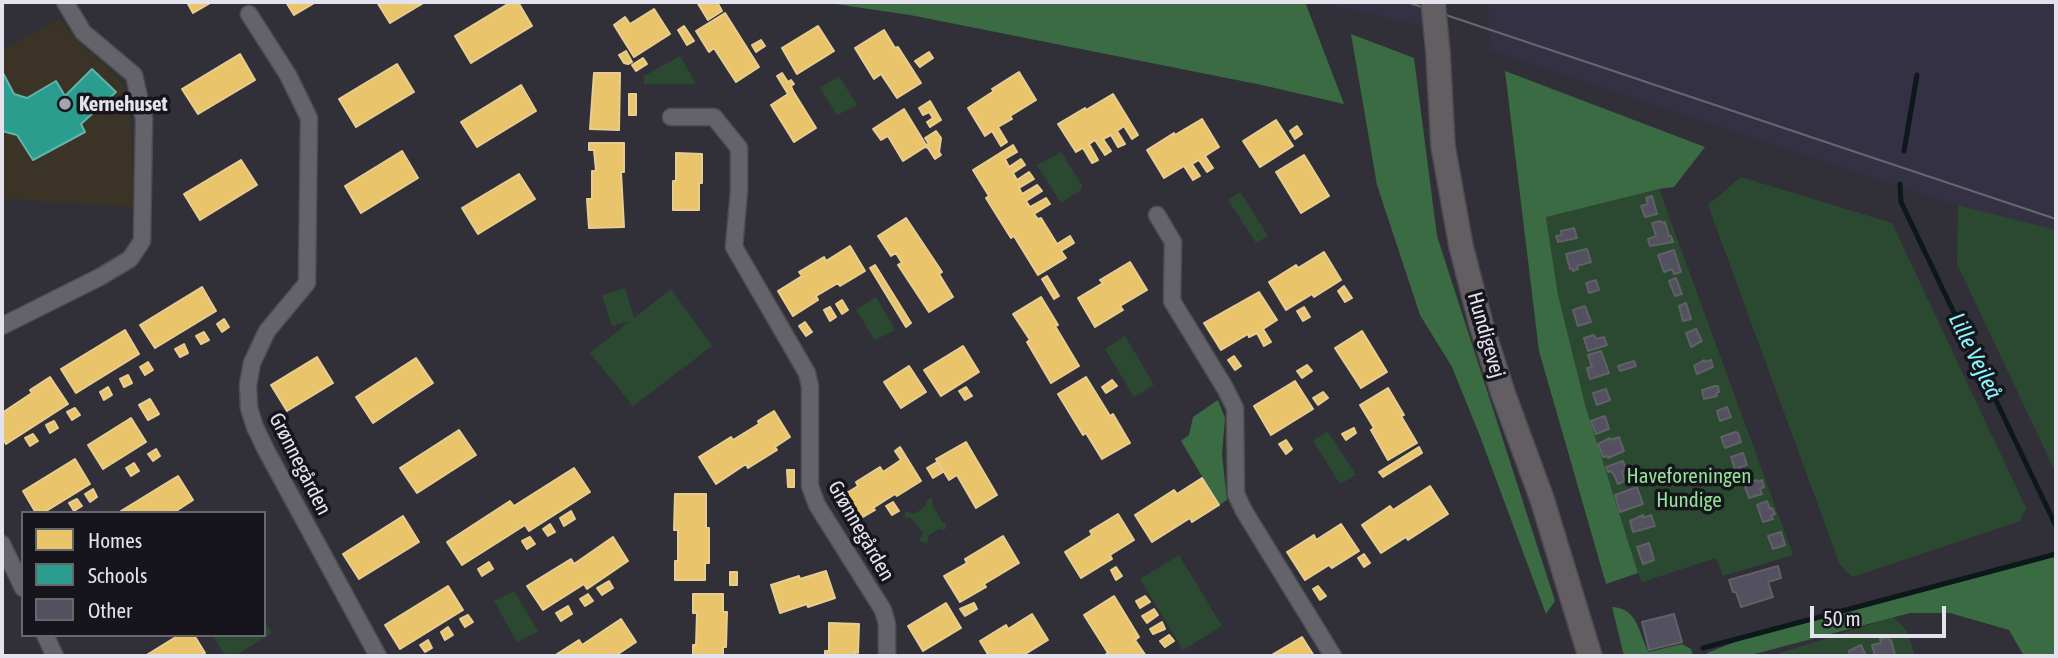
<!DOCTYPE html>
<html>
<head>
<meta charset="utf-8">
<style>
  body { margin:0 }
  #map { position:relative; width:2058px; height:658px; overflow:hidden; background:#313038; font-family:"Asap Condensed",sans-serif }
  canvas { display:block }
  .frame { position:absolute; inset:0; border:4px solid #e4e3ed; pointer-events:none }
  .legend { position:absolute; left:21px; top:511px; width:245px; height:126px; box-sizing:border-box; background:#16151c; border:2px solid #686770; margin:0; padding:9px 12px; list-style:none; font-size:21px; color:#e4e3ed }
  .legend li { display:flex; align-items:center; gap:14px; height:35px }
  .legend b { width:35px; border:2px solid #686770 }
  .scale { position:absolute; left:1810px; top:606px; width:136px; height:32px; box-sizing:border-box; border:4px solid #e4e3ed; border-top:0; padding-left:9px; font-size:21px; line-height:24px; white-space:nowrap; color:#e4e3ed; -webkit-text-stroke:5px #16151c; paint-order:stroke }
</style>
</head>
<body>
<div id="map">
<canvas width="2058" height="658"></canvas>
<div class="frame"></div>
<ul class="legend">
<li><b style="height:19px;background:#e9c46a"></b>Homes</li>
<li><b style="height:19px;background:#2a9d8f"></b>Schools</li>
<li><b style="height:19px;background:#535060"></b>Other</li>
</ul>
<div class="scale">50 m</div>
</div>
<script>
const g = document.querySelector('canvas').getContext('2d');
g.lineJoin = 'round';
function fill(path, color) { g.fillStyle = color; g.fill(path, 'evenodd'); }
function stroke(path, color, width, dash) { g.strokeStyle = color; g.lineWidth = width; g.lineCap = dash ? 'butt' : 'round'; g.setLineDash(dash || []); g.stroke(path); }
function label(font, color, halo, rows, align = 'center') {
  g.font = font + ' "Asap Condensed",sans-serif'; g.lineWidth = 7; g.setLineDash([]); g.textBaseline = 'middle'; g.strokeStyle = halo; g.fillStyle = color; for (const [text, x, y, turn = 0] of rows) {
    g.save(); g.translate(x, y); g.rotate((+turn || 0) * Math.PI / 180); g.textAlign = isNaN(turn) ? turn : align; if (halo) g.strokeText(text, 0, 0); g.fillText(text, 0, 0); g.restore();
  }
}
fill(new Path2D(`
  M1317,2h104l2,24 -44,-10z
  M1487,2h569v228l-98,-25 -467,-155z`), '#343144');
fill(new Path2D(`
  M60,19l14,18 51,48 6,38 3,84 -132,-8v-149z`), '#3c3327');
fill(new Path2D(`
  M680,56l16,28h-52v-8z
  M839,76l18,29 -20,10 -17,-27z
  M1061,152l21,33 -1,5 -20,13 -24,-38z
  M1741,177l151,46 134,285 -6,13 -168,56 -12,-12 -132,-360z
  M1659,189l134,366 -70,21 -7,-18 -74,24 -4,-9 -52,-165 -28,-113 -12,-79z
  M1240,192l28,44 -12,7 -28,-43z
  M1958,205l98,25v243l-99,-209z
  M625,288l9,30 37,-29 41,57 -79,60 -43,-53 40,-32 -18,5 -10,-31z
  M876,297l19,33 -20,10 -19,-30z
  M1125,336l29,49 -20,12 -29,-48z
  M1327,431l29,44 -16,9 -27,-43z
  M933,498l-1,6 10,18 4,1 -1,7 -6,-1 -10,6 -2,8 -8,-2 4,-8 -12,-15 -6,-1v-6l10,3 10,-8 3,-7z
  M1179,555l43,71 -39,24 -43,-71z
  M514,591l24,40 -21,11 -23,-41z
  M1893,617l14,14 8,25h-144z
  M264,620l8,13 -37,23h-10l-12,-21h51z`), '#2b4930');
fill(new Path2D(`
  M822,2h483l39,102 -82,-19 -352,-70z
  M1351,34l63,24 23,178 118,365 -9,13 -66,-178 -28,-69 -32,-52 -43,-130z
  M1505,71l200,76 -31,40 -15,2 -113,28 12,78 28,113 52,165 -32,11 -67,-233z
  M1218,400l7,18 -3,36 5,46 -8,5 -38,-64 8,-6 4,-18z
  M2056,556v100h-32l-15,-26 -59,-17h-40l-163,43h-38l-2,-3 30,-12z
  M1612,607c27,1 26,27 37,45l33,-8 9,5 2,7h-69z`), '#3b6b42');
const homes = new Path2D(`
  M187,2h25l-19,11z
  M286,2h30l-22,13z
  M377,2h48l-35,21z
  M511,2h7l14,24 -61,37 -16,-27z
  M697,2h20l5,9 -14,9z
  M654,9l16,25 -36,23 -20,-32 11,-8 5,7z
  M725,13l34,54 -23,15 -22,-34 -5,4 -13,-21z
  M684,26l10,15 -7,4 -9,-15z
  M818,26l16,25 -37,23 -15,-26z
  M884,30l11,18 3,-1 23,36 -24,15 -16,-24 -7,5 -19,-31z
  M761,40l4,6 -9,6 -4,-7z
  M626,51l6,11 -4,2 -4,-1 -5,-8z
  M929,52l4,6 -13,9 -5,-6z
  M240,54l15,26 -57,34 -16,-25z
  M643,58l4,6 -11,7 -4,-6z
  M397,64l17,28 -58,35 -17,-28z
  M1019,72l17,28 -26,16 2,3 -14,8 9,15 -6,4 -9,-15 -7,5 -17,-28 26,-17 -2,-2z
  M594,73h26l-1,57 -29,-1z
  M782,73l6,9 3,-2 3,4 -3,2 2,5 23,37 -22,14 -23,-37 17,-11 -11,-18z
  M521,85l15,26 -59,36 -16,-25z
  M629,94h7v21h-7z
  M1113,94l25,41 -6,4 -8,-13 -7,5 8,13 -7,3 -7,-12 -8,4 8,12 -6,4 -10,-15 -6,4 9,16 -6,3 -9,-15 -7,4 -18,-28 27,-16 1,2z
  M930,101l11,19 -11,7 -3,-5 6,-4 -4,-6 -6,3 -4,-7z
  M904,109l22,36 3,-1 -4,-6 11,-7 5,7 -2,14 2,3 -6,4 -7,-11 -3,-1 -22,14 -15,-25 -7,4 -8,-11z
  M1202,119l17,28 -14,9 8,12 -6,4 -8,-12 -7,4 8,12 -7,4 -9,-14 -20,12 -17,-28 27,-17 1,2z
  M1276,120l17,26 -33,21 -17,-26z
  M1297,126l5,8 -7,5 -5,-8z
  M589,143h35v29h-3l3,55 -35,1 -2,-29h5v-28h4l-2,-21h-5z
  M1013,145l4,7 -12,7 4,8 12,-8 4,6 -12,8 4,7 12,-8 5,7 -15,9 3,6 15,-9 5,6 -16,10 4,6 16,-9 4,6 -16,10 4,5 3,-1 16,26 13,-8 4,7 -13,8 5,7 -28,17 -24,-39 -3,2 -25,-40 3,-2 -16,-26z
  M402,151l16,27 -57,35 -16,-27z
  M676,153l26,1v29h-3v27h-26v-29h3z
  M1304,155l25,41 -28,17 -25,-41z
  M241,160l16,25 -57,35 -16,-26z
  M519,174l16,25 -57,35 -16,-26z
  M906,218l36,54 -3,2 14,23 -24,15 -31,-47 4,-2 -6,-10 -5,3 -13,-20z
  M850,246l15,25 -25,15 -2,-3 -22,13 2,4 -25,16 -15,-25 24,-15 -3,-4 25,-15 2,4z
  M1324,252l17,28 -27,17 -2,-3 -26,16 -17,-28 27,-17 2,3z
  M1130,262l17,28 -27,16 3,4 -28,17 -17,-29 25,-15 -3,-3z
  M875,265l36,58 -5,4 -36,-59z
  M1047,276l12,20 -5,3 -12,-20z
  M1344,286l8,12 -7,4 -7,-11z
  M202,287l14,24 -61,37 -15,-23z
  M1259,292l18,28 -14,9 8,13 -7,4 -7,-13 -8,4 -1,-3 -27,16 -17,-27z
  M1041,297l17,28 -3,1 24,40 -28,17 -24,-41 3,-2 -17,-26z
  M842,300l6,10 -6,4 -6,-10z
  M830,307l6,10 -6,4 -6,-11z
  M1304,307l6,10 -7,4 -6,-10z
  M224,319l5,8 -7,5 -5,-8z
  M805,322l7,10 -6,4 -7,-10z
  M125,330l14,24 -63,39 -15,-24z
  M1362,331l25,41 -26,16 -26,-40z
  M204,332l5,8 -8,4 -5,-8z
  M184,344l4,9 -8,4 -5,-8z
  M963,346l16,26 -38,24 -17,-26z
  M1234,356l7,10 -6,4 -7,-10z
  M317,357l16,26 -46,28 -16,-26z
  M416,358l17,25 -60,40 -17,-26z
  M148,362l5,8 -8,5 -5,-8z
  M1307,365l5,6 -10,7 -5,-7z
  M909,366l17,26 -25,16 -17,-26z
  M128,375l4,8 -8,4 -4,-8z
  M50,377l18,27 -62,40 -4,-7v-24l30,-20 -2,-3z
  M1086,377l24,39 3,-2 17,29 -28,16 -16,-26 -3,2 -25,-41z
  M1112,380l5,6 -11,7 -4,-6z
  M1295,381l18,28 -42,26 -17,-29z
  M108,387l4,8 -8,5 -4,-8z
  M966,387l6,9 -7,4 -6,-9z
  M1388,388l16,27 -3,1 16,27 -29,17 -17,-30 3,-2 -14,-23z
  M1323,392l5,6 -10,7 -5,-7z
  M150,399l9,15 -11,6 -9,-15z
  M75,408l5,7 -8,5 -5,-8z
  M774,411l16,26 -15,10 2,3 -29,18 -2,-4 -30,20 -17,-27 32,-20 2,3 26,-16 -1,-3z
  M131,418l15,24 -43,27 -15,-24z
  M54,421l4,7 -8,5 -4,-8z
  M1354,428l2,5 -10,7 -4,-6z
  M459,430l17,25 -59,38 -17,-25z
  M33,434l5,7 -8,5 -5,-8z
  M1286,440l6,9 -6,5 -7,-10z
  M966,442l31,53 -21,13 -19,-33 -8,5 -13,-21z
  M900,447l21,34 -24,15 -2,-2 -22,14 2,2 -26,15 -15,-24 24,-15 -2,-4 24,-15 3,5 18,-12 -6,-9z
  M1419,447l3,6 -39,24 -4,-5z
  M156,449l4,7 -7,5 -5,-7z
  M75,459l15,25 -47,29h-7l-13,-22z
  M937,462l6,10 -10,6 -6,-10z
  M134,463l5,8 -8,5 -5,-8z
  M574,468l16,24 -61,39 -4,-6 -63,40 -15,-23 63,-41 4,5z
  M787,470h7v17h-6z
  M178,476l15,24 -20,13h-51l-1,-2z
  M1202,478l17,27 -27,17 -2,-4 -38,24 -17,-27 39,-25 3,4z
  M1430,486l18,28 -40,26 -2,-3 -25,16 -19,-28 28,-19 3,4z
  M93,489l4,8 -7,5 -5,-8z
  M675,494h31v34h3v35h-4v17h-30v-19h3v-31h-4z
  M77,499l5,7 -8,5 -5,-8z
  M893,502l6,9 -7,4 -6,-9z
  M571,511l4,8 -11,7 -4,-8z
  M1118,514l16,26 -24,15 2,4 -31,19 -16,-26 27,-17 -2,-4z
  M403,516l16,26 -60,37 -16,-25z
  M550,524l5,8 -7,4 -5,-7z
  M1341,524l18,27 -27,17 -3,-3 -24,15 -18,-28 27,-17 2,5z
  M1003,536l16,27 -35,21 2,3 -26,15 -16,-26 23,-13 -2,-4z
  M530,537l5,7 -8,5 -5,-8z
  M613,537l15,24 -41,28 -3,-5 -41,26 -16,-24 44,-27 3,5z
  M1364,554l6,9 -6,4 -6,-9z
  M489,562l4,7 -11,7 -4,-7z
  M1116,567l6,9 -6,4 -5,-10z
  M826,571l9,27 -27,9 -1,-3 -27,9 -9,-28 28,-9 1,3z
  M730,572h7v13h-7z
  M609,581l4,7 -11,7 -5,-7z
  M448,586l15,24 -63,39 -15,-24z
  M1318,586l8,10 -6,4 -7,-11z
  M588,594l5,7 -8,5 -5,-7z
  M693,594h30v18h4l-1,35h-3v9h-30v-11h3l1,-32h-4z
  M1114,596l25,41 -4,3 11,16 -41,-1 3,-2 -24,-38z
  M1145,596l5,6 -10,6 -4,-7z
  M946,603l15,25 -38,23 -15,-25z
  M974,603l3,6 -12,7 -5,-7z
  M568,606l4,8 -11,7 -5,-8z
  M1154,609l4,6 -11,8 -5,-7z
  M1032,614l16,26 -26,16 -2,-4 -6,4h-25l-9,-15 26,-16 2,4z
  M468,615l5,7 -8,5 -5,-8z
  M621,619l15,23 -21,14h-61l25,-16 3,5z
  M1162,622l3,7 -12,5 -3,-5z
  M829,623l30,1 -1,29 -3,-1v4h-30v-5h4z
  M448,627l5,8 -8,5 -4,-8z
  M179,635h15l11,18 -5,3h-55z
  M1169,635l5,6 -9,6 -5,-6z
  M1302,637l12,19h-44z
  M428,640l4,8 -7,4 -5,-7z`);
fill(homes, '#e9c46a');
stroke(homes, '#e8cd91', 2);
const schools = new Path2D(`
  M92,69l24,23 -35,32 4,8 -52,28 -16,-25 -15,-4v-60l12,23 13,4 29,-17 9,15z`);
fill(schools, '#2a9d8f');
stroke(schools, '#62b2ab', 2);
stroke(new Path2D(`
  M1904,151l13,-76
  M1900,184l1,18 155,324
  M1703,648l353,-94`), '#0d181a', 5);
const building = new Path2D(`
  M1652,196l5,18 -12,3 -4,-11 7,-2 -2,-6z
  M1661,221l1,2 3,-1 4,14h2l2,6 -23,4 -2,-7 8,-3 -4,-13z
  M1574,228l3,10 -19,4 -2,-6 6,-1 -1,-4z
  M1587,249l4,13 -14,4 1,3 -5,2 -1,-3 -2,1 -4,-15z
  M1674,250l7,22 -7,2 -2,-5 -8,3 -6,-17z
  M1676,278l6,16 -7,2 -6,-15z
  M1596,280l3,10 -10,3 -3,-10z
  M1686,303l5,16 -8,2 -4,-15z
  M1585,306l6,16 -13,4 -5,-16z
  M1696,329l6,12 -11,6 -5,-14z
  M1594,335l2,4 8,-2 3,8 -19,6 -4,-13z
  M1601,351l8,22 -19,6 -3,-11 5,-1 -4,-12z
  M1704,360l1,2 6,-2 2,7 -16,7 -3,-8z
  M1634,361l2,5 -16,5 -2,-5z
  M1715,386h3l1,6 -3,1 1,3 -13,3 -2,-9z
  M1606,389l4,11 -13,5 -4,-12z
  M1727,407l4,10 -11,4 -3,-10z
  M1605,416l4,13 -13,5 -5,-13z
  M1735,432l3,1 3,9 -16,6 -4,-11z
  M1619,437l5,14 -16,7v-2l-5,1 -5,-13 12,-6 1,2z
  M1743,453l4,12 -12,4 -4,-12z
  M1623,461l3,8 -4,2 3,10 -7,3 -4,-9 -3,-4 -3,1 -2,-5z
  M1757,480l1,2 4,-2 2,7 -4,2 2,5 -13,4 -5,-14z
  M1637,487l6,17 -23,8 -5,-17z
  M1767,501l3,8 2,-1 3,6 -4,2 2,3 -10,3 -6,-17z
  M1643,515v3l8,-3 4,11 -22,6 -3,-11z
  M1781,532l4,13 -12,4 -5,-13z
  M1649,543l5,17 -11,4 -6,-17z
  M1778,566l3,12 -13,4 5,15 -32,10 -5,-15h-3l-4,-12z
  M1674,614l8,28 -33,8 -7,-28z
  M1888,637l1,3h2l4,15 -20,1 -3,-11 9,-2 -1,-4z
  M1861,645l5,11h-16l-1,-5z`);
fill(building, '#535060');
stroke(building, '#616067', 2);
const street = new Path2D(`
  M249,14l39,61 21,43 -2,165 -40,48 -15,32 -4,22 1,23 6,19 11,23 112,206
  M671,117h43l25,31v43l-5,56 73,126 3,13v100l7,19 66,105 4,14v32
  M1157,215l16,27 -1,59 53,87 10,20 1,86 8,17 89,145
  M2,326l98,-49 30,-18 12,-18 2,-122 -10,-44 -51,-43 -18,-30
  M2,544l21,44
  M45,635l10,21`);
const secondary = new Path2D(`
  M1438,53l5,93 18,100 20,78 22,69 39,106 48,157`);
stroke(street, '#4e4d54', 19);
stroke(secondary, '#4e4d54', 26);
stroke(street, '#636369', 16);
stroke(secondary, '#625e61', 23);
stroke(new Path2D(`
  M1407,2l649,217`), '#68676d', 2);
const secondaryBridge = new Path2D(`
  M1433,2l5,51`);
stroke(secondaryBridge, '#4e4d54', 26, []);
stroke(secondaryBridge, '#625e61', 23);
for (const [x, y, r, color] of [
  [65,104,7,"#a5a4ae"]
]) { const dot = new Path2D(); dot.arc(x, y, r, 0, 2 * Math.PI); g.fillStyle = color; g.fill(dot); stroke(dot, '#16151c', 2.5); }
label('bold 21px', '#e4e3ed', '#16151c', [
  ["Kernehuset",79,104]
], 'left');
label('21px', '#e4e3ed', '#16151c', [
  ["Hundigevej",1486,335,74],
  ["Grønnegården",300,464,63],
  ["Grønnegården",861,531,60]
]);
label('21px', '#91e199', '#16151c', [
  ["Haveforeningen",1689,476],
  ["Hundige",1689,500]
]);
label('italic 23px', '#89f7fd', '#16151c', [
  ["Lille Vejleå",1975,356,64]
]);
</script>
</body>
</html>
